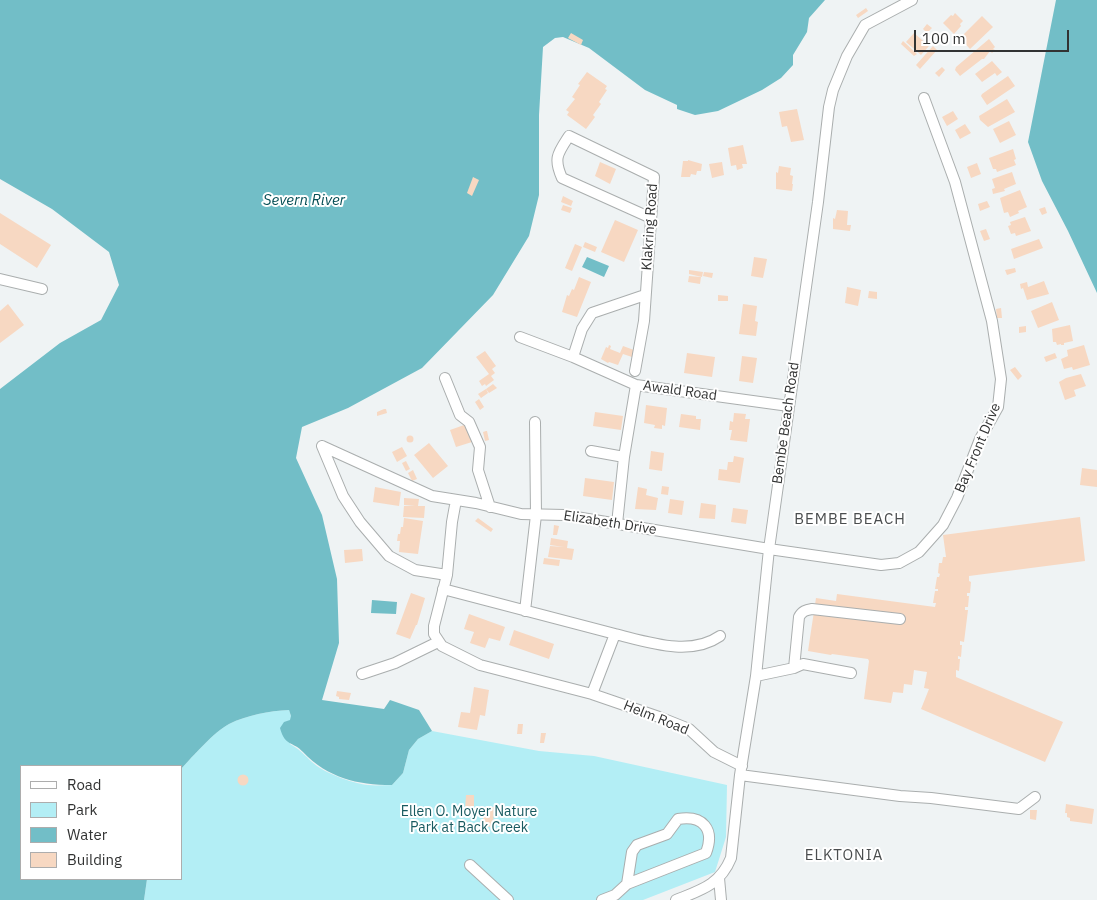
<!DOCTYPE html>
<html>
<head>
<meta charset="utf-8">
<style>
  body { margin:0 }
  #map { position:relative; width:1097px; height:900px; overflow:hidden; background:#eff3f4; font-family:"IBM Plex Sans",sans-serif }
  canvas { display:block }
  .legend { position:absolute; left:20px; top:765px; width:162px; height:115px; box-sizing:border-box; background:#fff; border:1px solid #adadad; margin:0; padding:6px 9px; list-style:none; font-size:15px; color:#323333 }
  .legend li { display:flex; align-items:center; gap:10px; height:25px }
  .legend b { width:25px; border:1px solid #adadad }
  .scale { position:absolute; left:914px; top:30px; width:155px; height:22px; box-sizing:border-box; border:2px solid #323333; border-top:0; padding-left:6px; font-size:15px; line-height:18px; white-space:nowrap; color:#323333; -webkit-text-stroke:4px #fff; paint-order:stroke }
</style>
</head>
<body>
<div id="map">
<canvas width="1097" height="900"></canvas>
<ul class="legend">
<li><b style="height:6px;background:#fff"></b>Road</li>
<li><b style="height:14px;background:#b3eef5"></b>Park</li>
<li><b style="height:14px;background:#72bec7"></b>Water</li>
<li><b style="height:14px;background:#f7d8c2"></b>Building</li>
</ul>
<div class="scale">100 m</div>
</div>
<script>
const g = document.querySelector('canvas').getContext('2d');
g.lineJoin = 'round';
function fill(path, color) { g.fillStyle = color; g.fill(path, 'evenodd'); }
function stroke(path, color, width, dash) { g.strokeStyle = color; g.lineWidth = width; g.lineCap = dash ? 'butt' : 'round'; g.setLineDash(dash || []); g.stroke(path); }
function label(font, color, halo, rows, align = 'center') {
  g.font = font + ' "IBM Plex Sans",sans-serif'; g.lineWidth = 4; g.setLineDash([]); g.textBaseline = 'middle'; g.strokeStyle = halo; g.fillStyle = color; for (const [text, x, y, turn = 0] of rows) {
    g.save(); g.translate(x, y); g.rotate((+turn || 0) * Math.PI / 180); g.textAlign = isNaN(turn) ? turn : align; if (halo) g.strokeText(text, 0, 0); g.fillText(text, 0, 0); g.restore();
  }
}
fill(new Path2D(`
  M289,710l2,6 -1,28c13,7 16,14 27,22 11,8 38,18 51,19 8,1 16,0 24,0l11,-12 6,-23 9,-11 14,-8 107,20 55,5 133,29 -1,52 -11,35 -72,28h-499l3,-21h34v-110c12,-13 33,-37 48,-45 18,-9 40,-13 60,-14z`), '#b3eef5');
fill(new Path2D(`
  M0,0h825l-16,18 -2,14 -14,23v10l-12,13 -19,12 -44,21 -23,4 -18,-6v-4l-32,-15 -56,-42 -26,-11 -8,1 -12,9 -4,68v80l-10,41 -36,59 -71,73 -74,40 -46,19 -6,31 26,57 15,64 2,64 -17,57 62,9 6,-9 29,10 13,21 -14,8 -9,11 -6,23 -11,12c-35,0 -64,-7 -89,-33 -10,-11 -18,-5 -23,-24l4,-6 6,-2 1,-4 -2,-6c-20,1 -42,5 -60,14 -15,8 -36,32 -48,45v-3h-160v113h126l-3,21h-144v-511l60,-46 41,-23 18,-35 -10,-33 -57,-43 -52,-30z
  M1056,0h41v293l-29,-62 -26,-50 -14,-39z
  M587,257l22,9 -5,11 -22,-10z
  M372,600l25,2 -1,12 -25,-1z`), '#72bec7');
fill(new Path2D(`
  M866,8l2,3 -10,7 -2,-3z
  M955,13l8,8 -3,3 1,2 -7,8 -11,-11 8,-8 2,1z
  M982,16l11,11 -23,22 -10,-11z
  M927,24l5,4 -5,5 -4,-4z
  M571,33l12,7 -2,5 -13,-7z
  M914,33l15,13 -8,9 -15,-13z
  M989,39l6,8 -2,2 2,1 -3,3 -2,-2 -6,8h-2l-22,17 -5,-6 1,-3z
  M903,41l14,13 -3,2 -13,-12z
  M933,46l4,4 -17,19 -4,-4z
  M992,61l10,11 -5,4 -2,-3 -13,9 -7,-8z
  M942,67l3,3 -6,7 -4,-4z
  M587,72l20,14 -2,3 2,1 -8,12 2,2 -8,11 2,2 -9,12 -19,-14 2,-3 -3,-2 9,-11 -3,-2 8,-12 -2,-1z
  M1008,76l7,10 -28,19 -6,-9 1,-2z
  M1007,99l8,13 -27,15 -8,-7 -1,-4z
  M797,109l7,31 -13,2 -4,-16 -5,1 -3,-15z
  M953,111l5,8 -11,7 -5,-9z
  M1009,121l7,14 -16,8 -7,-14z
  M965,124l6,9 -11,6 -5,-9z
  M743,145l4,19h-5l1,4 -6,2 -1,-5 -5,1 -3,-18z
  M1013,149l3,10 -2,1 2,5 -19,7 -1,-3h-3l-4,-11z
  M688,160l14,4 -1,7h-4l-1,4 -5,-1 -1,3h-9l2,-16h5z
  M600,162l16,7 -6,15 -15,-8z
  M722,162l2,13 -12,3 -3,-14z
  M977,163l4,11 -10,4 -4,-11z
  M779,166l12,2 -1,7 3,1 -1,8h1l-1,7 -16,-2v-17l2,1z
  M1012,172l4,12 -12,5 1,2 -12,3 -1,-5 3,-1 -3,-9z
  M473,177l6,3 -7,16 -5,-3z
  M1020,190l7,17 -9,4 1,2 -9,4 -2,-5 -4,1 -4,-15z
  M563,196l10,5 -2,5 -10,-4z
  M987,201l3,6 -10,4 -2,-7z
  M563,205l9,3 -2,5 -9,-3z
  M1045,207l2,6 -5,2 -3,-6z
  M837,210l11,1 -1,14h4l-1,6 -17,-2v-11l2,1z
  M0,213l51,32 -14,23 -37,-24z
  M1025,217l6,14 -15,5 -1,-3 -4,1 -3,-8 3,-1 -1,-3z
  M615,220l23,10 -14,32 -23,-10z
  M986,229l4,10 -6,2 -4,-10z
  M1039,239l4,9 -29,11 -3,-10z
  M585,242l12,5 -2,5 -12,-5z
  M575,244l7,3 -10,24 -7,-3z
  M754,257l13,2 -4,19 -12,-2z
  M1015,268l1,4 -9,3 -2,-5z
  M689,270l14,2 -1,5 -13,-3z
  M704,272l9,1 -1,5 -9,-2z
  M689,276l12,1 -1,7 -12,-2z
  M579,277l12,5 -14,35 -15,-5 5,-17 2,1 3,-7 2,1z
  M1044,281l5,13 -22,6 -4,-12 -2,1 -1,-5 7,-2 1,5z
  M847,287l14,3 -3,16 -13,-3z
  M869,291l8,1v7l-9,-1z
  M718,295l10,1v5h-10z
  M1052,302l7,18 -21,8 -7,-17z
  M8,304l16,21 -24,18v-32z
  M743,304l14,2 -2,15 3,1 -2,14 -17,-2z
  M1001,308l1,10h-5l-1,-9z
  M1070,325l3,16 -9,2v2h-3v-1l-4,1 -1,-3h-3l-1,-13z
  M1026,326v6l-7,1v-6z
  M609,345l2,1 -1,3 10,4 3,-7 11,4 -2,7 -9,-3 -5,11 -9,-3 -1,1 -7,-4 5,-12 2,1z
  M1084,345l6,20 -17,5 -1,-3 -8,2 -3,-10 7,-3 -1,-6z
  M485,351l11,15 -4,3 3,4 -4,3 3,4 -8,6 -1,-2 -3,2 -3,-5 10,-7 -13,-17z
  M687,353l28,4 -3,20 -28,-4z
  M1055,353l2,5 -11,4 -2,-5z
  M742,356l15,2 -4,25 -14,-2z
  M1015,367l7,9 -4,4 -8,-10z
  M1081,374l5,12 -12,4 2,6 -11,4 -6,-18 7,-4z
  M493,384l4,4 -8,5 -3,-4z
  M486,389l2,4 -7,5 -3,-4z
  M479,399l5,8 -4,3 -5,-8z
  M646,405l21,3 -2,18 -3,-1v4l-8,-1 1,-3 -11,-2z
  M384,409h2l1,4 -10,3v-4z
  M595,412l28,4 -2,14 -28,-4z
  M734,413l12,1 -1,5h5l-3,23 -17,-2 2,-10h-3l1,-9 3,1z
  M681,414l15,2v3h5l-1,11 -21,-3z
  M467,424l5,18 -16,5 -6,-17z
  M486,431h1l2,9 -4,1 -2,-9z
  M406.5 439a3.5 3.5 0 1 1 7 0a3.5 3.5 0 1 1-7 0Z
  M429,443l19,23 -15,12 -19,-23z
  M402,447l5,9 -10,6 -5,-10z
  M651,451l13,2 -2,18 -13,-2z
  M734,456l10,2 -4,25 -22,-3 1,-11 8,1 1,-8h5z
  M406,461l4,8 -4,2 -4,-8z
  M1082,468l15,2v17l-17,-2z
  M413,470l4,9 -5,2 -4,-8z
  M585,478l29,4 -2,18 -29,-4z
  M662,486l7,1 -1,8 -7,-1z
  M375,487l26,5 -2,14 -26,-4z
  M638,487l9,2 -1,6 12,3 -2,12 -21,-1z
  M404,498l15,1 -1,7h7l-1,12 -21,-1 1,-11h11l-11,-1z
  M670,499l14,2 -2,14 -14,-2z
  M701,503l15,2 -1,14 -16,-1z
  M733,508l15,2 -2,14 -15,-2z
  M1080,517l5,44 -116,15v5l2,1 -1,11h-3v3h2l-1,11h-3v3h3l-4,32 -4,-1v4h2l-1,12 -3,-1v3h2l-1,12 -3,-1v7l107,45 -18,40 -124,-53 8,-20 -5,-1 3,-16 -13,-2 -2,15 -8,-1 -1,9 -10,-1 -2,11 -27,-4 5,-38 -1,-2 -36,-5 -1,1 -23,-4 8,-53 20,3 1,-7 98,13 1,-4h-3l2,-12h3v-2h-3l2,-12h2l1,-3 -2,-1 1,-10h3l1,-6h3l-3,-22z
  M404,518l19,3 -5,33 -19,-2 1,-11h-3l1,-7h2l1,-7h2z
  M478,518l15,11 -2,3 -16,-11z
  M554,525l5,1 -2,9h-4z
  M551,538l17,3 -1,7 7,1 -2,11 -24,-3 2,-11 14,1 -14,-2z
  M362,549l1,12 -18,2 -1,-13z
  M544,558l16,2 -1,6 -16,-2z
  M411,593l14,5 -8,27h-1l-6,14 -14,-5z
  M469,614l36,13 -5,14 -11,-3 -4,10 -15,-5 4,-11 -10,-3z
  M514,630l40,14 -5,15 -40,-14z
  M474,687l15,3 -4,26 -5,-1 -3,15 -19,-3 3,-15 9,1z
  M337,691l14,2 -2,7 -10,-1v-2l-3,-1z
  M518,724h5l-1,10h-5z
  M541,733h5l-2,10h-4z
  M237.5 780a5.5 5.5 0 1 1 11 0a5.5 5.5 0 1 1-11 0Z
  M466,795h8v14h-9z
  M1066,804l28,5 -2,15 -22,-3v-3l-3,-1v-4h-2z
  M483,807h11l-1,20 -10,-1z
  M1030,810h7l-1,10 -6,-1z`), '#f7d8c2');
const minor = new Path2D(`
  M0,279l42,10
  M520,337l53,20 63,28 153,21
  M573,357l9,-28 10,-16 53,-18
  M635,371l9,-50 10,-144 -85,-41c-11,17 -16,22 -7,42l89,40
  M445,378l15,37 9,7 11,25 -2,23 12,37
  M322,446l110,50 44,7 45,11 43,1 205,34 112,16 18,-2 20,-11 24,-27 14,-27 23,-59 18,-32 3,-28 -9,-58 -37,-139 -31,-84
  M322,446l21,50 17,26 29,34 26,14 32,5
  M591,451l33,6
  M456,500l-4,22 -5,53 -13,51v8l8,12 38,19 112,29 67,23 30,12 25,23 28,14
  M617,524l7,-67 12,-72
  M443,589l172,45 -23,60
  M525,611l11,-96 -1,-93
  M615,634c33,8 75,23 105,2
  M794,668l5,-51c3,-6 7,-7 13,-8l88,10
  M362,674l33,-11 43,-21
  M756,676l38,-8 9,-4 48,9
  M740,775l160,21 31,2 88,11 16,-12
  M470,865l38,35
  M719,878l2,22
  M602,900l13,-5 12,-11 79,-31c9,-24 -3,-38 -28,-34l-11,15 -30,11 -5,7 -5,32
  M676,900c25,-10 44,-15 55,-42l9,-83 16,-99 13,-127 49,-347 11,-95 4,-17 14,-34 18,-31 47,-25`);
stroke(minor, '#aaaeae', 12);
stroke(minor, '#fff', 10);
label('14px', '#323333', '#fff', [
  ["Klakring Road",650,227,-86],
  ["Awald Road",680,391,8],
  ["Bembe Beach Road",786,423,-82],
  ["Bay Front Drive",978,448,-67],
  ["Elizabeth Drive",610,523,9],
  ["Helm Road",656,718,22]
]);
label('14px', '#185a60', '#fff', [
  ["Ellen O. Moyer Nature",469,812],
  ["Park at Back Creek",469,828]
]);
label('italic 15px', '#054e55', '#fff', [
  ["Severn River",304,201]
]);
g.letterSpacing = '1px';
label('15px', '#4a4d4e', '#fff', [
  ["BEMBE BEACH",850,520],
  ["ELKTONIA",844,856]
]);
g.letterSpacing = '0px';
</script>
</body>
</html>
